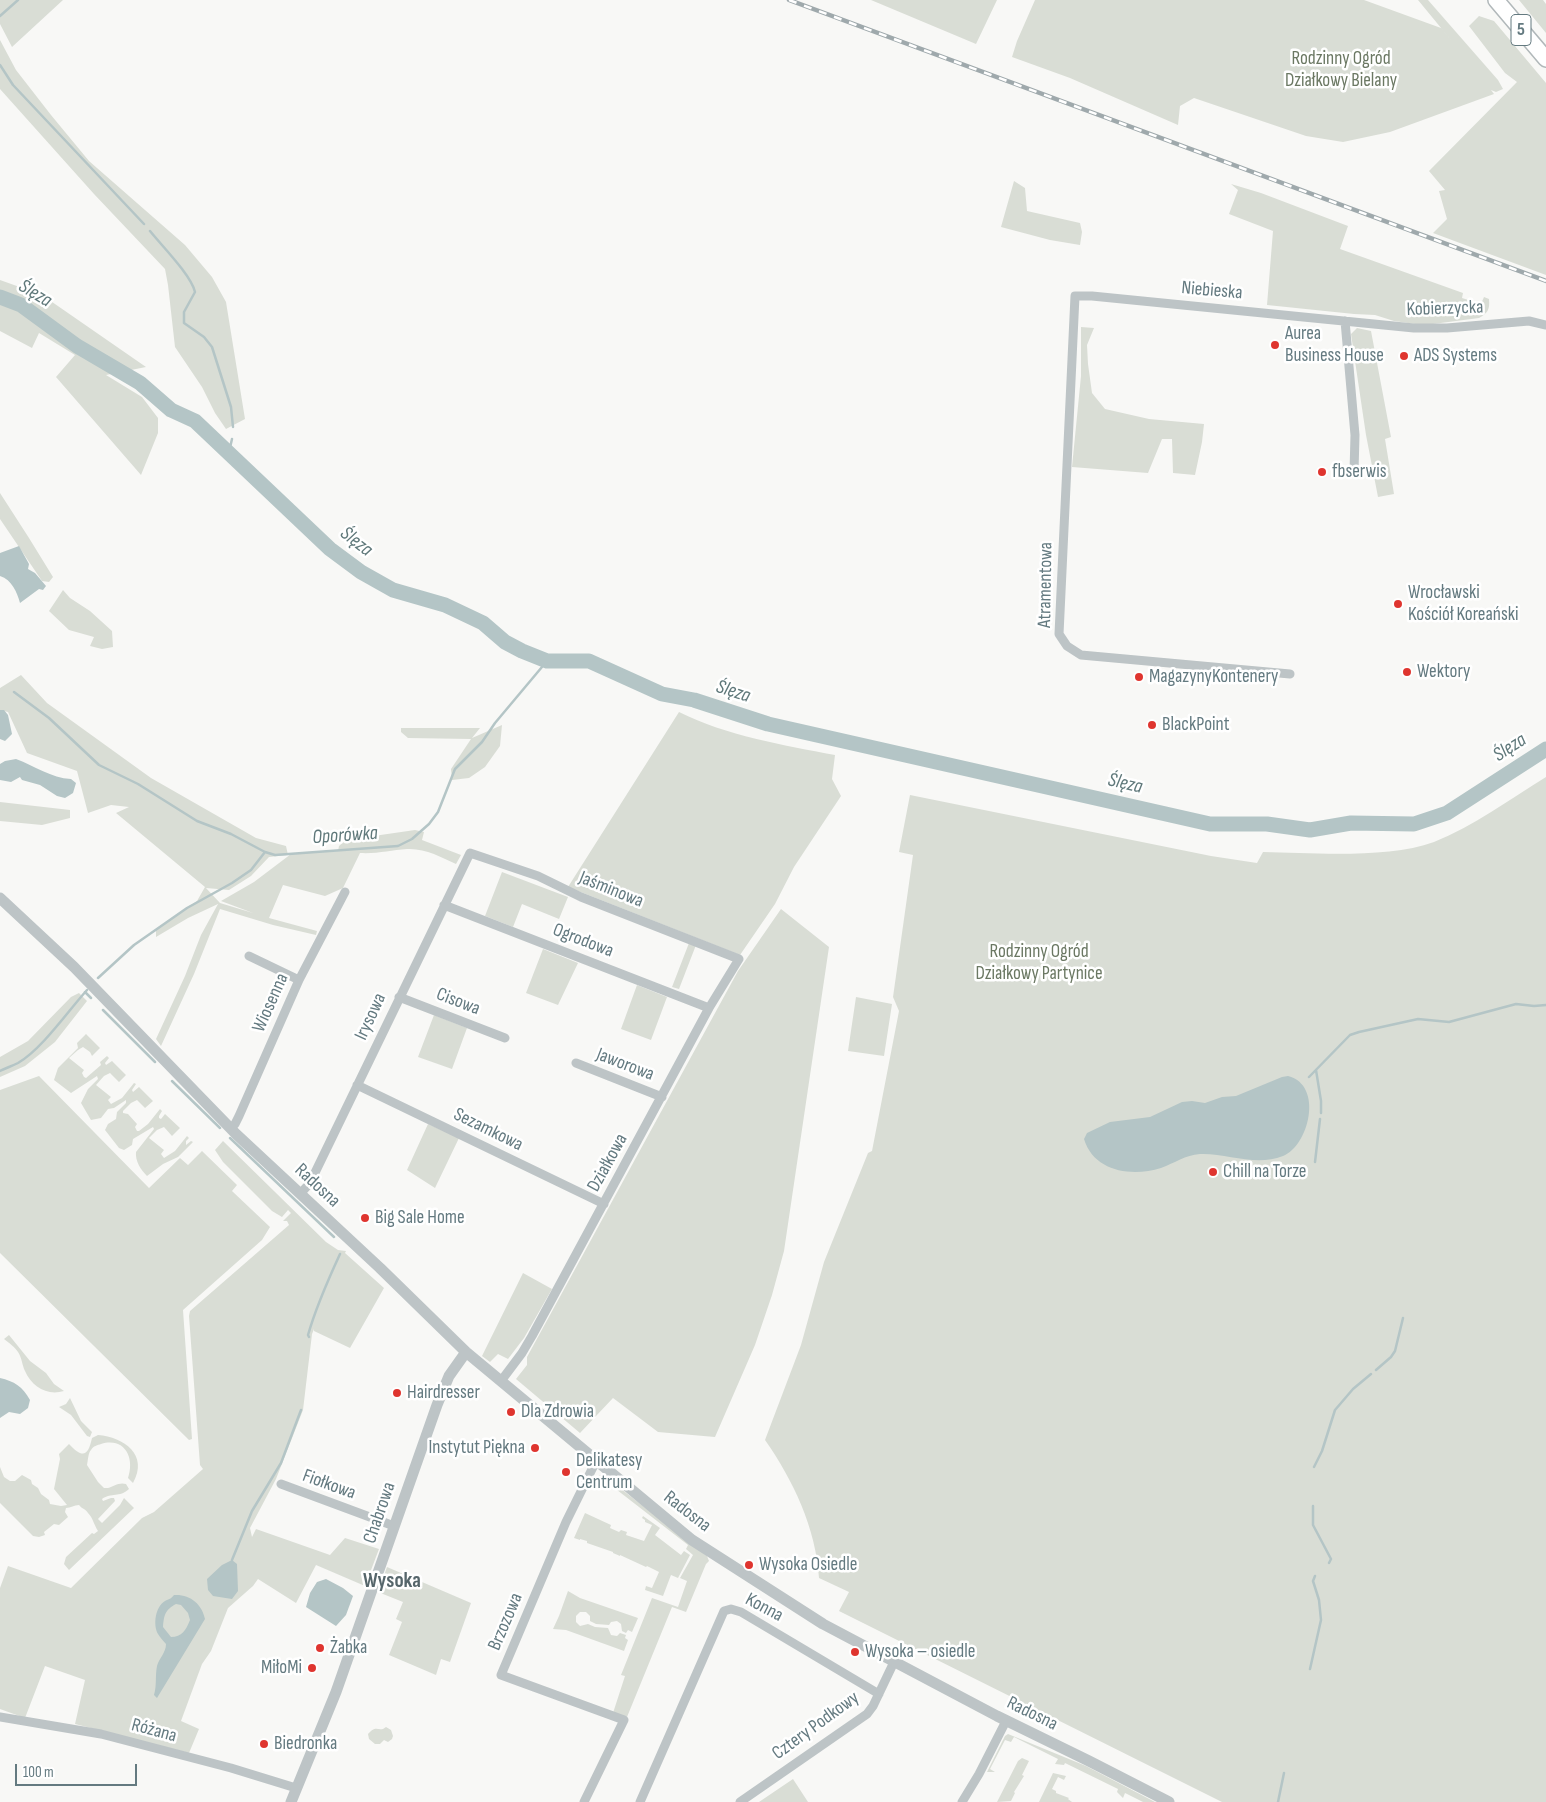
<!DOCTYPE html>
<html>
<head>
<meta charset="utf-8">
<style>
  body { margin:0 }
  #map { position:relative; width:1546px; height:1802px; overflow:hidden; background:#f8f8f6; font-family:"Sofia Sans Condensed",sans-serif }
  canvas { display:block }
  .scale { position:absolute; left:15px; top:1764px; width:122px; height:22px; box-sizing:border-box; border:2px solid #647a80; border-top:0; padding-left:6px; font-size:15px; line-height:18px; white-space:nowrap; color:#647a80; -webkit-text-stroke:4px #fff; paint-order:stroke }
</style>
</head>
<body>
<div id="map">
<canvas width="1546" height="1802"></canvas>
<div class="scale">100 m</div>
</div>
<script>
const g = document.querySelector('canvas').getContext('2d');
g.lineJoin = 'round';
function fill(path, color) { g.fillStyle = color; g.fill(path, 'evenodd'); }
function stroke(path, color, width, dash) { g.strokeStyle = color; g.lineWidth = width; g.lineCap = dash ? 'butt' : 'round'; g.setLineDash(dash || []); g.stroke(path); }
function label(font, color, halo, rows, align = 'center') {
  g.font = font + ' "Sofia Sans Condensed",sans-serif'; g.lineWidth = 5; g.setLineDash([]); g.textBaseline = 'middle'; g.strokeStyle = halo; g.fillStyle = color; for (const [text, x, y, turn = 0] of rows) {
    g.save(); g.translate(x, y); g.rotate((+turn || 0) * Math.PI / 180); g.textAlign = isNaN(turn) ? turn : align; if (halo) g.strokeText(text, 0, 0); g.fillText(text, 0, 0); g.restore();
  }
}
fill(new Path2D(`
  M0,0h63l-51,47 -12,-23z
  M871,0h126l-21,44z
  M1035,0h329l77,28 19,23 -42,-51h10l70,80 5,9 -7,3 -5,-2 3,4 -104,38 -47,10 -37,-6 -112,-38 -14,8 -2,19 -108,-47 -58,-21 5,-16z
  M1519,0h24l3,4v29z
  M1479,16l15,5 52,62v192l-113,-42 14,-14 -8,-28 6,-1 -16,-19 88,-89 -12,-9 -36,-47z
  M0,40l16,30 35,45 38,46 96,84 27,32 14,25 19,117 -19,10 -11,-16 -13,-26 -27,-40 -7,-62 -3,-16 -71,-75 -94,-105z
  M1014,181l11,7 2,23 53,12 2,9 -2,13 -30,-5 -49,-13z
  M1231,184l30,9 87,33 -8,23 123,44 -1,5 19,6 3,-7 5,2c1,10 -1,14 -10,19l-46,6h-18l-21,-3 -19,-6 -21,-1 -87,-9 6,-74 -44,-17 9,-24z
  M0,280l42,15 104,72 -40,8 36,22 16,21v15l-17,42 -85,-98 19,-22 -36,-22 -7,15 -32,-17z
  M1081,327l13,1 -7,17 1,19 4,29 13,16 44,10 55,5 -2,18 -7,33 -22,-2 -1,-34h-10l-14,34 -76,-6 9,-91z
  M1357,328l14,3 20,106 -6,2 9,55 -16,3 -12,-62 -15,-101z
  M0,493l29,45 24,39 -4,5 -7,-1 -42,-62z
  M63,590l7,8 20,13 22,20 1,16 -11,2 -12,-3 4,-9 -25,-7 -20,-19z
  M21,675l26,28 104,75 105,60 30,8 2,9 -19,2 -18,19 -22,14 -23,-2 14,15 33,10 -32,-12 33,-19 37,-28 47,-3 1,-5 7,-6 69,-10 9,2 -2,8 39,15 -5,9c-15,-7 -31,-16 -49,-15 -16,1 -30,5 -47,4l-17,35 -18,8 -42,-11 -14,33 48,13 -1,4 -43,-10 -53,-16 -26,65 -33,72 -5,-7 29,-63 16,-41 17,-31 -30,14 -32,19v-8l41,-28 8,-14 -89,-74 13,-6 -18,-2 -23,8 -11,-42 -50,-18 -19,-41 -8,-2v-22z
  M679,712c48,24 104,33 156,43l-3,24 9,17 -47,71 -19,37 -35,51 -172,-68z
  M502,725l-2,21 -15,21 -16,11 -17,2 -1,-11 20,-30 -63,-1 -7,-6v-4h79l-8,10z
  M1546,777v1025h-324l-383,-191 10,-19 -30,-14c-3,-50 -26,-98 -54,-138l36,-95 23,-83 44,-109 4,-2 27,-140 -6,-14 20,-142 -14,-3 11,-57 301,61 46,7 6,-11c50,1 124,7 171,-10 40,-16 76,-43 112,-65z
  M0,802l70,8v8l-28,7 -42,-4z
  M502,872l66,25 -9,22 -37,-15 -9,23 -28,-11z
  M781,909l48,38 -45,304 -12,44 -17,50 -40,92 -57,-5 -45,-34 -33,35 -64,-54 11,-14v-8l211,-386z
  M689,943l7,2 -17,44 -7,-2z
  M543,949l35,14 -20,42 -32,-12z
  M637,985l30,12 -16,43 -30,-11z
  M79,993l8,8 -32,41 -30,24 -25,11v-20l28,-16 43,-44z
  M856,997l36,7 -8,52 -36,-5z
  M434,1015l33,13 -15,41 -34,-12z
  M86,1034l14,14 -8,8 -2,-4 -7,-5 -5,3 -9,8 15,12 -2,3 2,4 2,1 15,-13 -1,-3 7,-6 2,2 -4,5 1,2 6,-4 14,14 -7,7 -9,-9 -6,3 -8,9 15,12 -3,3 3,4 11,-6 12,-15 2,1 -4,6 1,2 6,-5 14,14 -8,7 -8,-8 -6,3 -8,8v2l5,1 9,10 -2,3 2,4h2l9,-7 12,-15 2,2 -3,5v2l2,1 4,-5 15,14 -8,8 -8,-9 -7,3 -8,8 15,12 -3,4 3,4 11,-7 12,-15 2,2 -3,3v4l5,-4 2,1 -15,15 -15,7 -16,12c-6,-6 -12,-15 -11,-24l18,-23 -1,-2 -20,12 -1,6 -8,5 -5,-2 -14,-18 3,-6 8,-5 1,-7 9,-9v-3l-12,8 -6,1 -7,9 -10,2 -10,-17 7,-14 10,-10 -1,-3 -26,17 -17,-13 4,-12 20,-20 -1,-5z
  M39,1076l110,112 31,-30 8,7 14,-14 35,34 -5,6 38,36 -8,13 -79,70 9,129 -3,1 -189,-187v-163z
  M428,1124l31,14 -24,50 -28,-18z
  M223,1141l103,101 12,8 8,1 -1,2 39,35 -34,60 -36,-17v-2l-2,5 -9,76 -27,69 -26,49 2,9 4,-8 74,26 15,-17 34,11 -14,37 -49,-21 -20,38 -38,-24 -5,7 -25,22 -17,43 -9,13 -21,57 18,8 -10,24 -114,-29 10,-44 -40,-14 -20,52 -25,-9v-121l8,-22 63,22 71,-70 12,-6 49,-43 -3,-4 -11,-149 1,-5 99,-86 -2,-4h-4l8,-8 -3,-3 -6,7 -10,-6 -49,-49 -8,-12z
  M523,1273l29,16 -28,49 -16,21 -10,-5 -8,8 -8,-6z
  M9,1335l21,26 16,12 8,11 10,7c-17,5 -32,-4 -39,-20 -3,-6 -3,-13 -7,-19 -3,-5 -9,-9 -14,-13z
  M70,1398l11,23 11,11 -2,5 -3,-1 -16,-21 -12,-8 7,-3z
  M98,1435c26,2 51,20 35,48l-5,-5c7,-20 -3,-41 -27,-34 -3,1 -8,2 -10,6 -3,3 -3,11 -4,15l11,17 6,6h4c6,-2 11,-6 18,-4l3,5c-10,9 -17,3 -27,10l1,2 8,-3h3l1,3 -17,18 4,4 18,-18 4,-7 10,10 -65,62 -5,-6 2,-7 26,-24 2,1 4,-3c-4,-6 -5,-13 -10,-18 -2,-4 -6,-4 -9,-8 -5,0 -8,3 -13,3l-1,4 3,5 -9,8 -5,-1 -10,8 1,3 -6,2 -6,-1 -33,-33v-36l4,10 6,4h5l7,-6 9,5 1,4 6,4 3,6 8,6 1,4 11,2 6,-1 -13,-16 6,-30 -1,-5 10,-10c14,15 19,12 23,-6z
  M602,1474l105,82 2,5 -3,3 -20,48 -14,-5 -45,110 -14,-4 12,-37 -4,-1 31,-77 26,9 9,-26 -7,-3 13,-23 -7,-6 2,-4 -89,-69z
  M585,1513l26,12 -1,3 9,4 2,-2 6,2 -1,3 18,6 8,-16 -7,-3v-2l-3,-2 1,-2 17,12 -5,7 26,20 3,-4 6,4 -12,23 -7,-3 -8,21 -18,-6 1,-4 6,2 7,-16 -12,-6 -1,1 -26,-12v1l-7,-3v-1l-26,-9v-2l-7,-2v1l-6,-2z
  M387,1567l84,36 -21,59 -9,-3 -5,16 -47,-20 13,-33 -6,-3 7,-17 -25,-10z
  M568,1591l12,7 58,20 -6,14 -4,-2 -2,3 -4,-2 -1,-7 -4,-3 -6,1 -2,3 -13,-1 -6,-3v-5l-4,-4h-6l-4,4v6l4,4 8,-2 7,3 13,1 3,7 6,1 3,-3 6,2 -1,3 3,2 -4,11 -58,-21 -13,-1 6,-13z
  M386,1727l5,3 2,6 -1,3 -4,3 -4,-2 -4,4h-5l-6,-5 -1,-5c8,-8 7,-4 15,-5z
  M1008,1734l78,32 69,36h-12l-18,-9 -2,5 -6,-6 1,-3 -53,-26 -1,2 -9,-1 3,-5 -44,-22 -3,5 -6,-2 -15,29 5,3h-8l18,-36z
  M1022,1758l7,3 -7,14 2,1 -10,16 1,1 -4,8 -14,1 21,-41z
  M1053,1773l13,3 -2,4 -6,-3 -6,12 4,2v2l13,5 -1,1 4,3h-33z
  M793,1779l15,23h-49z`), '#d9ddd5');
fill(new Path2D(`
  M19,546l10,18 -1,5 7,4 11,13 -3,4 -4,-1 -19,14c-3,-11 -8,-23 -20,-27v-23z
  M0,710h4l4,5 4,19 -7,7 -5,-2z
  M16,759c19,7 35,19 55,20l5,4 -3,10 -8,5 -8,-2 -17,-11 -18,-5 -2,-3 -9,5 -11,-2v-16l5,-3z
  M1288,1076c36,9 21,70 -5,80 -28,11 -55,-3 -83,-2 -15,1 -25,9 -39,14 -29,9 -67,4 -77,-29l3,-6 23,-11 40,-5 32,-15 10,-1 13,2 17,-6 14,-1 46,-19z
  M0,1378c14,3 23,9 30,22l-2,8 -8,6 -11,-2 -9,6z
  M232,1560l5,4 1,27 -6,8 -19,-3 -5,-6 -1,-11 15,-14z
  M326,1579l17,9 10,8 -7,19 -10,11 -30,-19 4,-14 7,-11z
  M174,1595c16,-1 28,9 31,24l-48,79 -3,-3c3,-10 1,-19 3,-29 2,-8 9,-13 9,-22 -3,-3 -6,-7 -8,-10 -5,-9 -3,-27 7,-33 4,-2 6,-2 9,-6zM176,1604l5,1 7,8 2,7c-4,10 -8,17 -19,17l-8,-10c1,-12 2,-17 13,-23z`), '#b4c5c6');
stroke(new Path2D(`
  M0,16l18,-16
  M0,65l13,20 131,139
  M150,231c12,15 41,44 45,61l-11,20v11l20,14 8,10 19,60 2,20
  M229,452l3,-13
  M14,692l35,26 50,47 39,19 59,37 34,13 34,18
  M98,978l36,-33 53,-37 45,-25 19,-13 14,-18 10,3 123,-9 14,-7 17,-15 9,-12 17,-43 27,-27 13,-19 52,-62
  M85,992l6,6
  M103,1010l52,52
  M1316,1070l5,31v12
  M0,1071c6,-3 12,-5 18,-8 24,-14 50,-52 69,-73
  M1309,1077l41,-42 9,-3 59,-13 31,3 67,-18 18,2 12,-1
  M172,1081l48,47
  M230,1138l104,99
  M1315,1162l5,-43
  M309,1337l-1,-2c8,-28 20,-55 32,-81
  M1376,1370l15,-13 4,-6 8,-33
  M1314,1467l8,-16 13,-41 18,-21 18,-15
  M1313,1506v19l18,34 -2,4
  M232,1560l20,-49 29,-48 20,-53
  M1310,1669l11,-49 -2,-20 -6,-19 2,-5
  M1278,1802l6,-29`), '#b4c5c6', 2.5);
stroke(new Path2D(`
  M0,297l21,8 56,41 63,37 31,27 24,11 135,128 31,23 32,18 52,15 38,18 22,19 17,9 25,10h42l73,33 32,6 74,24 442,100h57l43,6 41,-7 63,1 33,-11 99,-64`), '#b4c5c6', 15);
const primary = new Path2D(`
  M1496,0l50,59`);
stroke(primary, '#b1b8ba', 18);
stroke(new Path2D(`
  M1345,321l10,114 -1,37
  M1290,674l-209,-19 -14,-9 -8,-12 16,-338h17l322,32h33l82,-7 17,4
  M444,905l265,103
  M249,956l50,24
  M399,997l106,41
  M576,1063l86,34
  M357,1085l247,119
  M230,1128l5,-4 4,-8 60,-136 46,-88
  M300,1194l10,-11 160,-330 68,23 43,21 158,62 -30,49 -177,328 -10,17 -21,28
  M281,1484l113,42
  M0,1717l101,17 130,34 65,20
  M584,1802l40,-82 -123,-45 65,-153 30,-61
  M640,1802l84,-191 7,-2 10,3 138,82
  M740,1802l127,-88 6,-8 21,-44
  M962,1802l17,-28 27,-53`), '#bdc4c6', 9);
stroke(new Path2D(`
  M0,898l74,69 162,167 144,134 86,84 226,188 131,84 174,92 92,45 80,41
  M291,1802l45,-110 101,-287 12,-29 17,-24`), '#bdc4c6', 11);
stroke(primary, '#fff', 15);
const rail = new Path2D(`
  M789,0l757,281`);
stroke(rail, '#9fa9ac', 4.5);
stroke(rail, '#fff', 2.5, [8]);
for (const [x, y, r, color] of [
  [1275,345,5,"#df352f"],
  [1404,356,5,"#df352f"],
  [1322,472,5,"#df352f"],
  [1398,604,5,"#df352f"],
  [1407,672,5,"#df352f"],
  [1139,677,5,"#df352f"],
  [1152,725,5,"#df352f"],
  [1213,1172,5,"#df352f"],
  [365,1218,5,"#df352f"],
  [397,1393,5,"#df352f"],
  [511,1412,5,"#df352f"],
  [535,1448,5,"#df352f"],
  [566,1472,5,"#df352f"],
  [749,1565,5,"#df352f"],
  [320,1648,5,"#df352f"],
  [855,1652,5,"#df352f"],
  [312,1668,5,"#df352f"],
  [264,1744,5,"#df352f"]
]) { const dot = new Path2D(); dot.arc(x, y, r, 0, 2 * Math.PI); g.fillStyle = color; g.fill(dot); stroke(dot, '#fff', 2); }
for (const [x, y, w] of [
  [1521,30,20]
]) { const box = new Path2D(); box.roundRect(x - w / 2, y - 15.5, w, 31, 4); g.fillStyle = '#fff'; g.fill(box); stroke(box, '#647a80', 1); }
label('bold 18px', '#647a80', null, [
  ["5",1521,30]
]);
label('19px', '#6b7863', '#fff', [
  ["Rodzinny Ogród",1341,59],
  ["Działkowy Bielany",1341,81],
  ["Rodzinny Ogród",1039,952],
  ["Działkowy Partynice",1039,974]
]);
label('19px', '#647a80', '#fff', [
  ["Niebieska",1212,291,5],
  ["Kobierzycka",1445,309,-2],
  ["Atramentowa",1046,585,-89],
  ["Jaśminowa",611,890,22],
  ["Ogrodowa",583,941,21],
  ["Cisowa",458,1002,21],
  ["Wiosenna",271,1003,-66],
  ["Irysowa",371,1017,-65],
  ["Jaworowa",625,1065,21],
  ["Sezamkowa",488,1130,26],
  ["Działkowa",608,1163,-61],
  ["Radosna",317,1186,43],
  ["Fiołkowa",329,1485,20],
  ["Radosna",687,1512,38],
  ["Chabrowa",380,1513,-71],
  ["Konna",764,1608,28],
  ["Brzozowa",506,1622,-67],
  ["Radosna",1032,1714,26],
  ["Cztery Podkowy",816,1726,-36],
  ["Różana",154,1731,15]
]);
label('19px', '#647a80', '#fff', [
  ["Aurea",1285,334],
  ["Business House",1285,356],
  ["ADS Systems",1414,356],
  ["fbserwis",1332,472],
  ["Wrocławski",1408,593],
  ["Kościół Koreański",1408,615],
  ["Wektory",1417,672],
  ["MagazynyKontenery",1149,677],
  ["BlackPoint",1162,725],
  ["Chill na Torze",1223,1172],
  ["Big Sale Home",375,1218],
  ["Hairdresser",407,1393],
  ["Dla Zdrowia",521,1412],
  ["Instytut Piękna",525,1448,"right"],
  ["Delikatesy",576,1461],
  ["Centrum",576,1483],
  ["Wysoka Osiedle",759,1565],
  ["Żabka",330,1648],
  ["Wysoka – osiedle",865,1652],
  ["MiłoMi",302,1668,"right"],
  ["Biedronka",274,1744]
], 'left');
label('italic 20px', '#5f787a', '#fff', [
  ["Ślęza",35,294,31],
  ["Ślęza",356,542,38],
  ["Ślęza",733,692,18],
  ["Ślęza",1510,748,-33],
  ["Ślęza",1125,784,13],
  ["Oporówka",345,836,-4]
]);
label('bold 21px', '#56666b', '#fff', [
  ["Wysoka",392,1582]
]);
</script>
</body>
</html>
